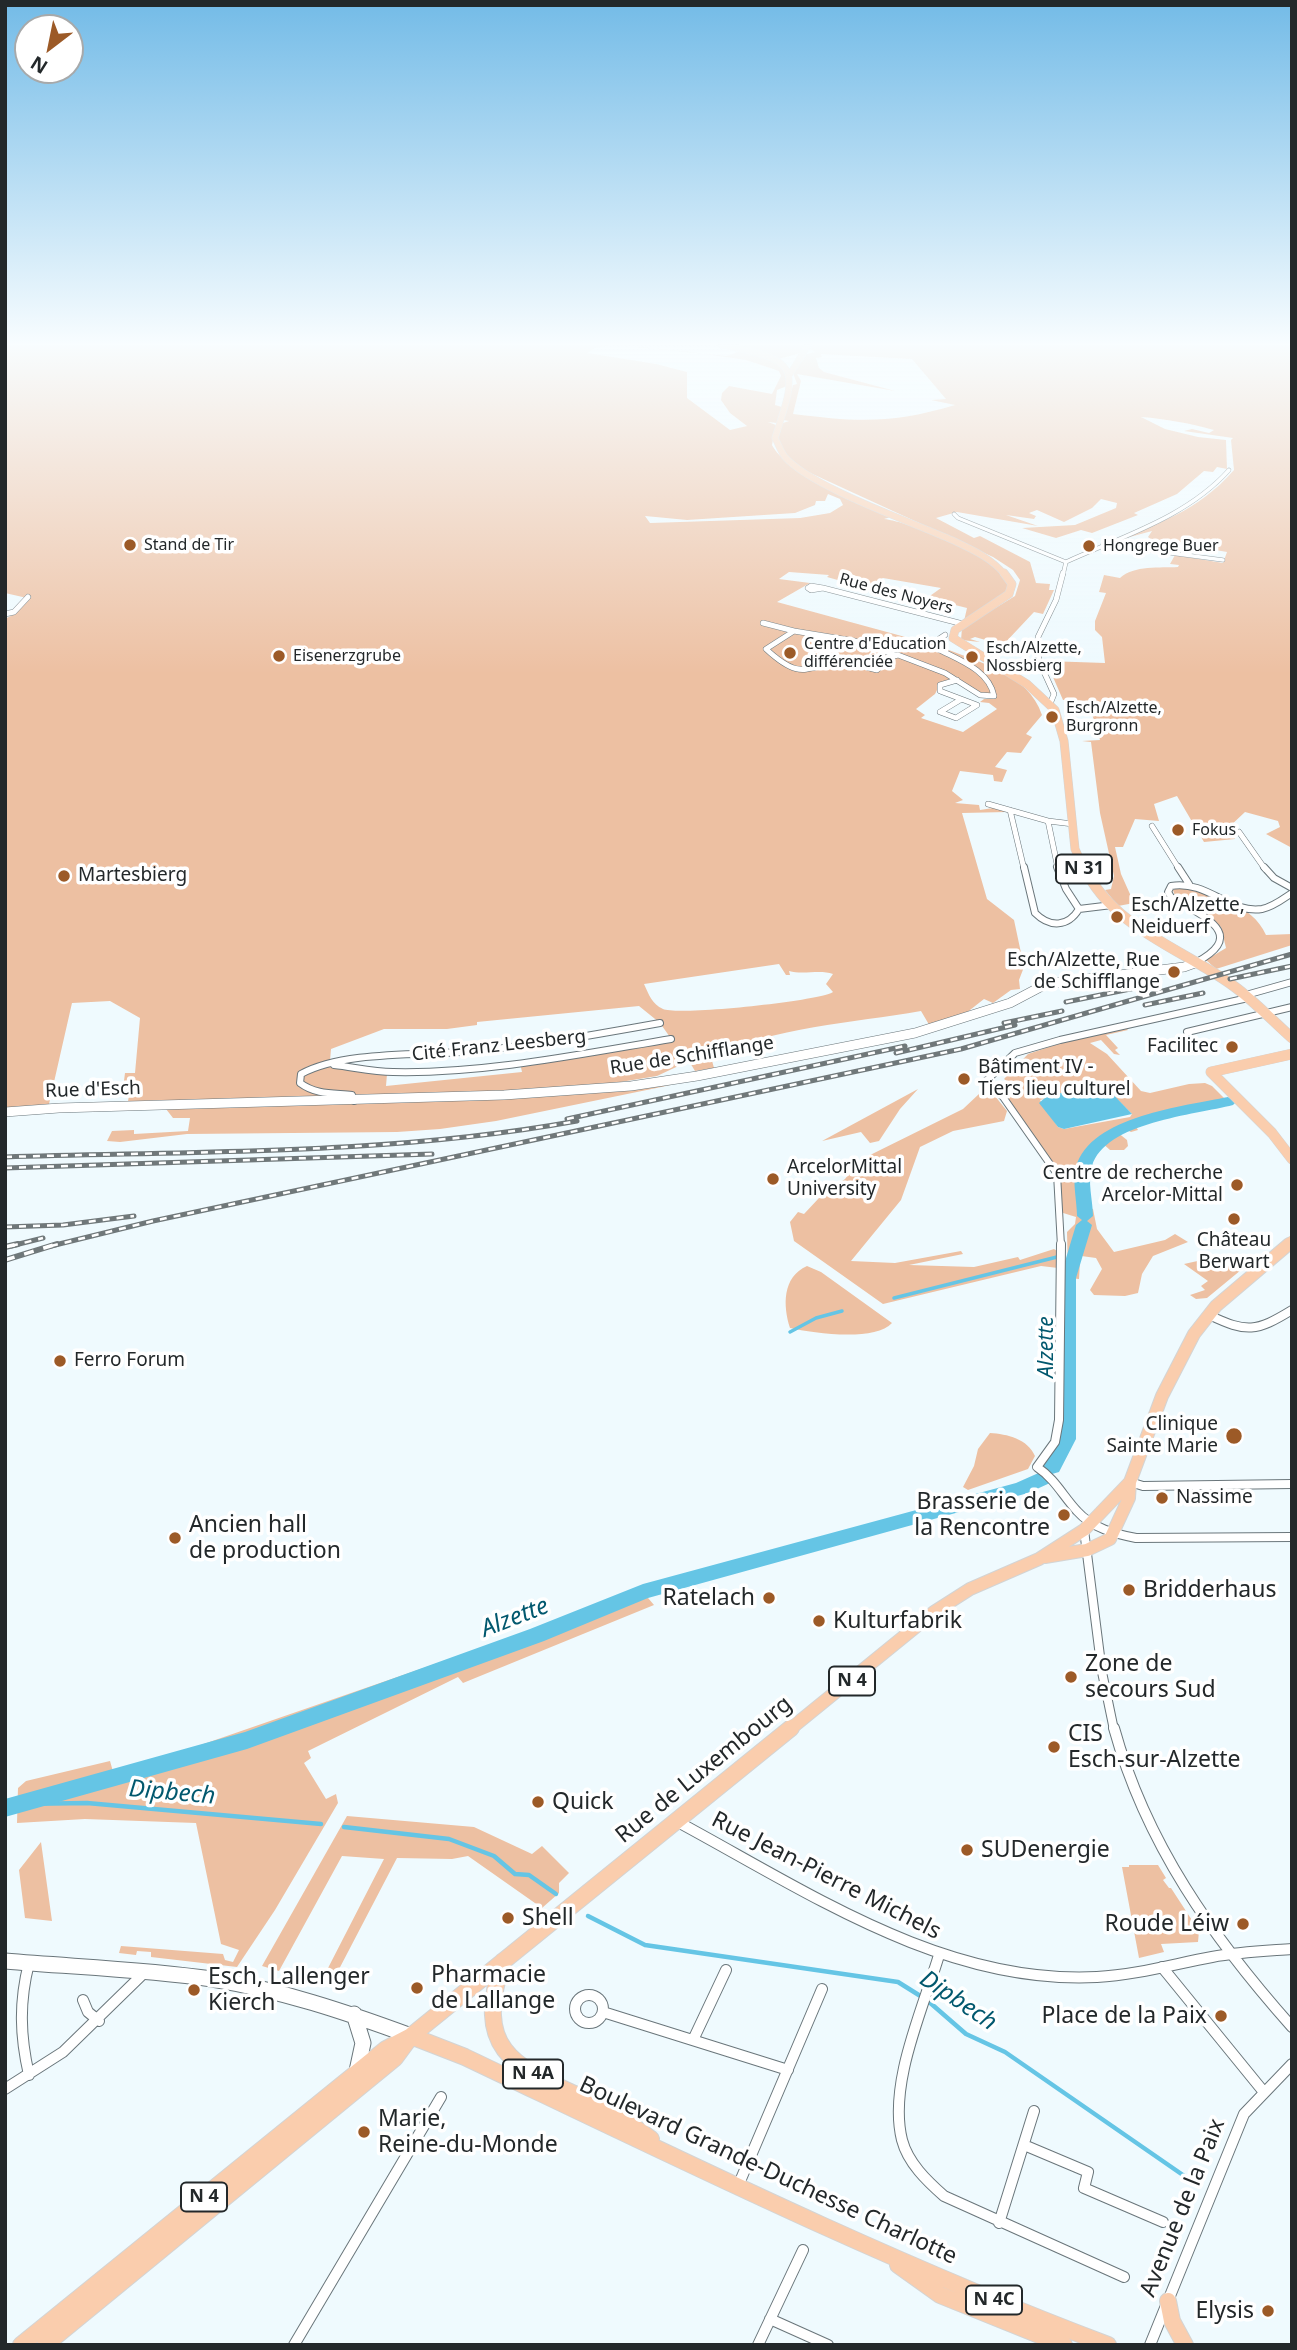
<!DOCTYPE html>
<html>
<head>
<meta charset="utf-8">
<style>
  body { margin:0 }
  #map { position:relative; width:1297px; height:2350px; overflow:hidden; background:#effafe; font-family:"Noto Sans",sans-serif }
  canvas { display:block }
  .frame { position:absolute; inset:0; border:7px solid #23282a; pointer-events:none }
  .north { position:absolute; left:14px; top:14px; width:70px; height:70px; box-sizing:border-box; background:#fff; border:2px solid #a7a9aa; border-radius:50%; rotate:212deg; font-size:19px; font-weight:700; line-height:28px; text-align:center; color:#23282a }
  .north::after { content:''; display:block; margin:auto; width:24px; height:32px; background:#9c5a27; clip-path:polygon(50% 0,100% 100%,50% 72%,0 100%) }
</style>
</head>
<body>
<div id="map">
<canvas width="1297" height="2350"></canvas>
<div class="frame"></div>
<div class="north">N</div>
</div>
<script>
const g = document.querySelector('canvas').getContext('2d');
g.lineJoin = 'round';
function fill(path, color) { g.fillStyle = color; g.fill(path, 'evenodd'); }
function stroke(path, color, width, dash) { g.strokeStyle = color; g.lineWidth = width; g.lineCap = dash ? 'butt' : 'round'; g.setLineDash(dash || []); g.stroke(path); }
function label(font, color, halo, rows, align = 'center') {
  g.font = font + ' "Noto Sans",sans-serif'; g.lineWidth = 7; g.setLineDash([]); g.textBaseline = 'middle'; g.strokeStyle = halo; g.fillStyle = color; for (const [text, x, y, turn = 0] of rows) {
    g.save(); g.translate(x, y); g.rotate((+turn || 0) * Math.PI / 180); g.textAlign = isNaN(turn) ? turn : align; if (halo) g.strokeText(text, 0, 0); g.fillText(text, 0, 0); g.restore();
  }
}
fill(new Path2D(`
  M5,345h607l-17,3 -8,5 69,11 31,8v26l43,32 17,-4 -17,-13 -9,-13 1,-7 7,-7 43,8 9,-18 -2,-5 -33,-11 -54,-8 -75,-7 110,11 13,-5 -27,-6h3c16,3 59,10 68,25 2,4 2,11 3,16l-10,4 -2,15 7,2 -5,16 -9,-1 8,3 -4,20c13,27 90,57 119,72l-7,2c27,3 102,35 120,55 5,6 5,14 2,21l-42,26 3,-13 -40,-10 14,-10 -58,-10 -17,10 -39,-11 2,-2 -40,-3 -10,7 31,4 -33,19 165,45c36,16 86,25 100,68l-16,19 6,3 -11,16 -14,-1 -12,15 12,3 -5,12 -8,-1 -1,-6 -33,-4 -8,20 11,9 -8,3 24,2 1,5 13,-2 14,4 -45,1 25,86 27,21 10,47 -5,13 1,9 -9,1 -18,13 -9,-4 -28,22 -25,7 -10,-17c-69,12 -147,16 -210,46l3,11 -19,3 -6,-10 -32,15 -61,10v6l75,-7 -175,36 -56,8 -43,3 -210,2 -67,8 -13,-1 5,-10 22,-1v4l54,-3 2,-13h-17l-7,-9 24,-1 32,-8 -94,1 1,-5h-7l3,-23h10l5,-55 -30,-17 -38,2 -23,101 -44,4v-489l11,-6 11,-15 -22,-5zM828,494l12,5 3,6 -13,8 -30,5 -150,5 -5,-7 42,4 108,-7 20,-8 1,-4h9zM957,680l30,17 7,-1 2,3h-12l-4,3 9,1 8,6 -34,23 -42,-14 4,-3 -9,-6 19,-15 3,-6zM779,964l7,11h4l-1,-4c15,4 31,-2 44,3l-7,10 7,8c-13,9 -155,24 -170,17 -11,-5 -14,-14 -19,-25zM639,1006l21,17 12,17 -152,23 2,9 -136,14 1,-12 -66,-8 9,-5 1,-12 53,-20h63l30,-4v-3z
  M730,345h74l-3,8 -23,6z
  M811,345h481v503l-26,-14 14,-7 -2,-6 -33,-9 -18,17 8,10 -31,3 -27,-46 -23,8 5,17 -24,-2 -12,28h-8l6,27 13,29 -16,3 -13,-16 6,-1 3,-13 -14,-63 -9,-71 -9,-1 18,-1 -8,-26 6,-1 -5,-12 -30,-1 -17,-39 59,2 -3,-26 -7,-7v-9l11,-28 -7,-1 5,-17 16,3c14,-13 40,-10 58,-11l1,-2 -9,-1 5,-9 48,8 4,-11 -29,-5 1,-2 -35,-5 -7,5v5l-16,-2 13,-6 -6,-5 4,-6 -26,7 7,9 -24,-4c50,-20 88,-31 125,-73l-3,-30 2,-2 -49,-7 8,-2 17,4 5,-3c-26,-7 -47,-11 -73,-13l24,12 33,8 28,3 1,29 -10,-2 -4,5 -9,-1 -27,23 -43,19 4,2 -46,18 -11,-3 -25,8 -34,-10 53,-3 41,-17 1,-5 -16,-4 -9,9 -28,14 -27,-12 -8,3 7,3 -2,3 -28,-4 32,11 -81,-14 -21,6 38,20 6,-2 50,26 6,21 14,1 -1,6h5l-11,24 -9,-2 -31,33 -28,-8 -5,2 10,3 -19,-2 1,-12 53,-32 5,-16 -7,-10 -20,-13 -187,-86 -17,-11 -12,-21 6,-16 6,-2 -6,-1 10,-35 4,-1 -4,-11 14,-19 8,-2 -5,-3zM821,354l91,5 34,40 -15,1 24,5c-63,19 -98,17 -162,9l8,-33 -4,-7 98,17 -71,-19 -5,-4 -3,-10 6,-1z
  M1183,886c31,11 69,17 83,49l26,-1v11l-76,24 -10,-9 20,-12 -5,-21 -46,-31 -2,-6z
  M1126,1028l2,2 -22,5 12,13 -3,2 5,5 -6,-1 -13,-14 -11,3 17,11 34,37 9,2 39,-9 16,-1 7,3 16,16 -93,23 3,5 -7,2 -8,-4 -6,4 10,8 1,6 -4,4h-14l-9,-8c-21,23 -17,36 -16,65l8,2 4,20 17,23 51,-12 10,-6 13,8 -35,14 -11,18 -4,19 -13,3 -31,-1 -4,-5 12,-21 -6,-11 -22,-3 6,7 -1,17 -11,-1 -1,-46 8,-8 1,-7 -16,-5 -3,-38 -54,-77 15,-8 -14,-10 24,-25 33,-11zM1097,1085l8,2 27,27 -2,3 -66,12 -6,-2 -18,-27z
  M918,1089l-18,20 -21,32 -9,2 -9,-11 -39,9z
  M980,1093l15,3 12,15 -3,10 -51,10 -33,16 -19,53 -50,61 44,2 66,-12 2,3 -54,11 65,2 44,-10 2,3 34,-11 3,2 1,17 -17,-2 -158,38 -89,-63 -4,-19 8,-10 6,2 15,-16 26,-19 15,-19 103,-51z
  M1206,1252l35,18 -34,28 -11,1 -6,-4 15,-5 -4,-4 7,-5 -24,-17 18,-4z
  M807,1266l14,6 71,51c-17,19 -79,10 -102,5 -7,-22 -8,-51 17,-62z
  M990,1433c17,1 38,6 45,23l-7,13 -60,21 -5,-3 11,-21 4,-17z
  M643,1592l11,13 -191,78 -5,-6 -150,74 3,7 -7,5 22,36 10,-5 2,9 -63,107 -38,57 -86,-10v-5l-14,-1 -1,4 -17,-2 2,-7 102,8 2,6 8,2 6,-12 -18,-6 -25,-121 -111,-4 -68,4 1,-35 8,-7 84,-20 4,14z
  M347,1816l127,11 58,27 10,-8 27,27 -10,10v10l-17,15 -74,-52 -16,3 -55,-1 -60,115 -10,-3 57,-111 -42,-3 -63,115 -17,-5z
  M41,1842l11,79 -27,-3 -6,-48z
  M1129,1865h29l8,13 -3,2 6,8h2l28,43 -1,11 -37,2 3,8 -25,6 -17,-91h7z`), '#edc0a2');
fill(new Path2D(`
  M1097,1085l8,1 27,28 -68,15 -6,-2 -19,-24 8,-7z`), '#65c5e5');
stroke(new Path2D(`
  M894,1298l163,-41
  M790,1332l26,-14 26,-7`), '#65c5e5', 3.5);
stroke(new Path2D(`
  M20,1804l67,-1 234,21
  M344,1827l105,12 45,17 21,18 14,1 27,19
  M588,1916l57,29 253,37 24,15
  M928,2001l38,33 39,18 188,130`), '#65c5e5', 4.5);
fill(new Path2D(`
  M1228,1097l8,5 -3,3c-38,10 -128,17 -141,61 -5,15 1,35 1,50l-6,5 5,4 -16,53v161l-17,33 -7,2 -7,-2 -2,-5 15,-28 2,-161 16,-53 6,-5 -5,-4c0,-15 -5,-34 -1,-49 14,-51 109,-61 152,-70z
  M1043,1471l7,2 2,5 -2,5 -22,10 -380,105 -104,43 -297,108 -242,68v-18l240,-67 285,-103 113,-45 373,-101z`), '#65c5e5');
const streetFar4 = new Path2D(`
  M954,514l4,4 108,44
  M1103,544l120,16
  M1063,575l3,-13c57,-26 121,-45 163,-92`);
const streetFar3 = new Path2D(`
  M811,586l12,2 -12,2 -3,-2z
  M823,588l140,36
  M5,614l9,-2 14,-15
  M763,623l31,8 -28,18c40,37 41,12 83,14 10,0 19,6 28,7l13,-13 8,-2 47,18 35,22 14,1c-5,-26 -35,-36 -56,-47l5,-4 -4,-6 6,-4
  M794,631l61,10 40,14
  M957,680l-17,5v6l37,14 -21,13 -16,-6 20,-12
  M1050,704l4,-10 -15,-33 -1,-24 18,-37 7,-27
  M988,804l60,17 25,3
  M1010,810l14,59
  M1048,821l10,48
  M1152,826l27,43
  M1239,832l26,37`);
const streetFar2 = new Path2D(`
  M1024,867l11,46c15,15 33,14 44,-4
  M1057,867l9,22 13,20
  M1178,867l11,17
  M1264,867l10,11 18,10
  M1079,909l33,-4
  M1195,963c55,-29 7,-47 -24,-66l-3,-5 3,-6c37,-6 58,28 91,23 11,-2 21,-10 30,-16
  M1246,995l46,-13
  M1187,1032l105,-25
  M334,1065c19,2 39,7 59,7 91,2 188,-18 278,-33
  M354,1101l-2,-6c-18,-2 -36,0 -52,-12l1,-9c44,-24 123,-18 174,-23 62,-6 124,-17 185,-28
  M1061,1246l-4,-72 -54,-77 -18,-15 30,-29 45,-13 188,-42`);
const streetFar1 = new Path2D(`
  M1061,1244l-2,176 -4,22 -18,25c18,12 26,29 40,44 15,17 38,23 59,27l156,-1
  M1209,1315c38,18 47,17 83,-5
  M1130,1482l13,4 149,-2
  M1084,1530l18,142 12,58`);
const street = new Path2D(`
  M1114,1728c32,116 99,210 178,299
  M678,1822c130,70 266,163 419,155 39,-2 77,-13 115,-20 27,-5 53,-6 80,-8
  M939,1955c-16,54 -51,129 -37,185 6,23 25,41 42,56l180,81
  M29,1963c-10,39 -9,73 0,112
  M1162,1967l101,124
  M575 2009a14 14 0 1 1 28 0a14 14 0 1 1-28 0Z
  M83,2000l5,12 11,9
  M603,2012l185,58
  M693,2040l33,-70
  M5,2089l58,-37 82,-80
  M1024,2145l64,27 -4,16 79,34
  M738,2186l84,-197
  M999,2223l35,-112
  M770,2319l58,26
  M294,2345l147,-248
  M758,2345l45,-95
  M1150,2345l94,-231 48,-50`);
const secondaryFar1 = new Path2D(`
  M5,1112l54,-4 445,-13 127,-9 66,-10 218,-43 95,-30 36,-19 138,-17 11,-4`);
const secondary = new Path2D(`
  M5,1961c69,6 138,8 207,18 68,11 134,33 199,57
  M354,2014l9,29 -6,28`);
const primaryFar4 = new Path2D(`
  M722,345c79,15 76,22 53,93 3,6 6,14 10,19 26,30 127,65 167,83 19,9 40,18 53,35
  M790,374l18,-29`);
const primaryFar3 = new Path2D(`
  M1004,573l8,11 -3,10 -54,36 -2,8 74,46 28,26 9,31 11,108 9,20`);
const primaryFar2 = new Path2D(`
  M1084,867c29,62 100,82 151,120 20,15 38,34 57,51
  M1211,1072l61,61 20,26
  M1211,1072l81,-18
  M1287,1246l5,-5`);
const primaryFar1 = new Path2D(`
  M1045,1557l42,-7 23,-11 19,-41 1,-16 32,-86 32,-62 22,-28 73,-62
  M789,1730l145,-118 36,-23 69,-30 45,-29 46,-48`);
const primary = new Path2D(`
  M503,1961c-33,96 19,108 93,143 20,10 37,22 55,35
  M411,2036l54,21c212,101 423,205 643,288
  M898,2265l42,30 124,50
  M1168,2301l4,20 13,24
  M21,2345l365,-296 25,-13 380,-308
  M45,2345l350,-287 14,-19`);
stroke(streetFar4, '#6a767b', 4.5);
stroke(streetFar3, '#6a767b', 6);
stroke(streetFar2, '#6a767b', 8);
stroke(streetFar1, '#6a767b', 10);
stroke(street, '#6a767b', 12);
stroke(secondaryFar1, '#6a767b', 10);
stroke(secondary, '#6a767b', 17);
stroke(primaryFar4, '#d3d4d4', 7);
stroke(primaryFar3, '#d3d4d4', 9);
stroke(primaryFar2, '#d3d4d4', 11);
stroke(primaryFar1, '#d3d4d4', 14);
stroke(primary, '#d3d4d4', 18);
stroke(streetFar4, '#fff', 3.5);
stroke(streetFar3, '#fff', 5);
stroke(streetFar2, '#fff', 6);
stroke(streetFar1, '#fff', 8);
stroke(street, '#fff', 10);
stroke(secondaryFar1, '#fff', 9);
stroke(secondary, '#fff', 15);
stroke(primaryFar4, '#facdad', 6);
stroke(primaryFar3, '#facdad', 8);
stroke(primaryFar2, '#facdad', 10);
stroke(primaryFar1, '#facdad', 12);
stroke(primary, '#facdad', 16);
const railFar1 = new Path2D(`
  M1230,979l62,-13
  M1066,1002l89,-18
  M1145,1005l58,-12
  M1004,1023l58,-12
  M896,1053l119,-28
  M567,1119l338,-73
  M5,1157c191,-6 384,-2 572,-36
  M5,1168l427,-14
  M5,1227l58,-2 71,-9
  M11,1246l32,-8
  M51,1246l102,-25 808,-172 331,-95`);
const rail = new Path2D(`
  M5,1247l13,-3
  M5,1260l52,-16`);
stroke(railFar1, '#70787a', 5);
stroke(rail, '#70787a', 6);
stroke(railFar1, '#fff', 2.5, [7]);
stroke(rail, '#fff', 3.5, [10]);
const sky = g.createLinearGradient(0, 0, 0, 674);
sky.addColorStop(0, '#73bbe7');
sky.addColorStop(0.51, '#f8fdff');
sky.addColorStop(1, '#f8fdff00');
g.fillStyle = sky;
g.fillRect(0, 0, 1297, 674);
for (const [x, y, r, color] of [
  [130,545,7,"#9c5a27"],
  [1089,546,7,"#9c5a27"],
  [790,653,7,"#9c5a27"],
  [279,656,7,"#9c5a27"],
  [972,657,7,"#9c5a27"],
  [1052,717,7,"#9c5a27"],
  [1178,830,7,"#9c5a27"],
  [64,876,7,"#9c5a27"],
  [1117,917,7,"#9c5a27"],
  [1174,972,7,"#9c5a27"],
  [1232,1047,7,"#9c5a27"],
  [964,1079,7,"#9c5a27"],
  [773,1179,7,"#9c5a27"],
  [1237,1185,7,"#9c5a27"],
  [1234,1219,7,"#9c5a27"],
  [60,1361,7,"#9c5a27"],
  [1234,1436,9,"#9c5a27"],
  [1162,1498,7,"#9c5a27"],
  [1064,1515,7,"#9c5a27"],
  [175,1538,7,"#9c5a27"],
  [1129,1590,7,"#9c5a27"],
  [769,1598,7,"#9c5a27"],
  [819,1621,7,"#9c5a27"],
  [1071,1677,7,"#9c5a27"],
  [1054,1747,7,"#9c5a27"],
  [538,1802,7,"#9c5a27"],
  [967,1850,7,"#9c5a27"],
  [508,1918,7,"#9c5a27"],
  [1243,1924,7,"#9c5a27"],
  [417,1988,7,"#9c5a27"],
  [194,1990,7,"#9c5a27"],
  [1221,2016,7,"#9c5a27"],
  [364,2132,7,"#9c5a27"],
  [1268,2311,7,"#9c5a27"]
]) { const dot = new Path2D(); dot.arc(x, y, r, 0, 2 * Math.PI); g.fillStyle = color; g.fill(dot); stroke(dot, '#fff', 2.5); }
label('16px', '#23282a', '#fff', [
  ["Stand de Tir",144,545],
  ["Hongrege Buer",1103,546],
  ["Centre d'Education",804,644],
  ["différenciée",804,662],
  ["Esch/Alzette,",986,648],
  ["Nossbierg",986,666],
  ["Eisenerzgrube",293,656],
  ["Esch/Alzette,",1066,708],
  ["Burgronn",1066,726],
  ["Fokus",1192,830]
], 'left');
label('16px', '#23282a', '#fff', [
  ["Rue des Noyers",896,594,15]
]);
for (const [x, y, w] of [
  [1084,869,56],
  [852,1681,46],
  [533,2074,60],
  [204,2197,46],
  [994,2300,56]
]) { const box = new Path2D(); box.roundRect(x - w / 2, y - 14.5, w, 29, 5); g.fillStyle = '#fff'; g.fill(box); stroke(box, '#23282a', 2); }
label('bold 18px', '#23282a', null, [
  ["N 31",1084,869],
  ["N 4",852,1681],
  ["N 4A",533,2074],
  ["N 4",204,2197],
  ["N 4C",994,2300]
]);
label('19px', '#23282a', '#fff', [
  ["Martesbierg",78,876],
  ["Esch/Alzette,",1131,906],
  ["Neiduerf",1131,928],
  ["Esch/Alzette, Rue",1160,961,"right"],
  ["de Schifflange",1160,983,"right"],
  ["Facilitec",1218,1047,"right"],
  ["Bâtiment IV -",978,1068],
  ["Tiers lieu culturel",978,1090],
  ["ArcelorMittal",787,1168],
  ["University",787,1190],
  ["Centre de recherche",1223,1174,"right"],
  ["Arcelor-Mittal",1223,1196,"right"],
  ["Château",1234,1241,"center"],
  ["Berwart",1234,1263,"center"],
  ["Ferro Forum",74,1361],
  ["Clinique",1218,1425,"right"],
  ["Sainte Marie",1218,1447,"right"],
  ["Nassime",1176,1498]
], 'left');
label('19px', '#23282a', '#fff', [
  ["Cité Franz Leesberg",499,1046,-6],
  ["Rue de Schifflange",692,1056,-9],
  ["Rue d'Esch",93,1090,-2]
]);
label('italic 21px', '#02586e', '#fff', [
  ["Alzette",1047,1347,-90]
]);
label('23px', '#23282a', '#fff', [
  ["Brasserie de",1050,1502,"right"],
  ["la Rencontre",1050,1528,"right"],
  ["Ancien hall",189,1525],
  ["de production",189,1551],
  ["Bridderhaus",1143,1590],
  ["Ratelach",755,1598,"right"],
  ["Kulturfabrik",833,1621],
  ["Zone de",1085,1664],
  ["secours Sud",1085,1690],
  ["CIS",1068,1734],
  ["Esch-sur-Alzette",1068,1760],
  ["Quick",552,1802],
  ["SUDenergie",981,1850],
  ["Shell",522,1918],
  ["Roude Léiw",1229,1924,"right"],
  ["Pharmacie",431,1975],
  ["de Lallange",431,2001],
  ["Esch, Lallenger",208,1977],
  ["Kierch",208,2003],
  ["Place de la Paix",1207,2016,"right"],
  ["Marie,",378,2119],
  ["Reine-du-Monde",378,2145],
  ["Elysis",1254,2311,"right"]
], 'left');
label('23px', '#23282a', '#fff', [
  ["Rue de Luxembourg",704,1770,-39],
  ["Rue Jean-Pierre Michels",826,1876,27],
  ["Boulevard Grande-Duchesse Charlotte",768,2171,25],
  ["Avenue de la Paix",1183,2208,-68]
]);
label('italic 24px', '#02586e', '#fff', [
  ["Alzette",515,1618,-21],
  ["Dipbech",172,1793,5],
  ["Dipbech",958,2001,34]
]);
</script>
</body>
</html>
